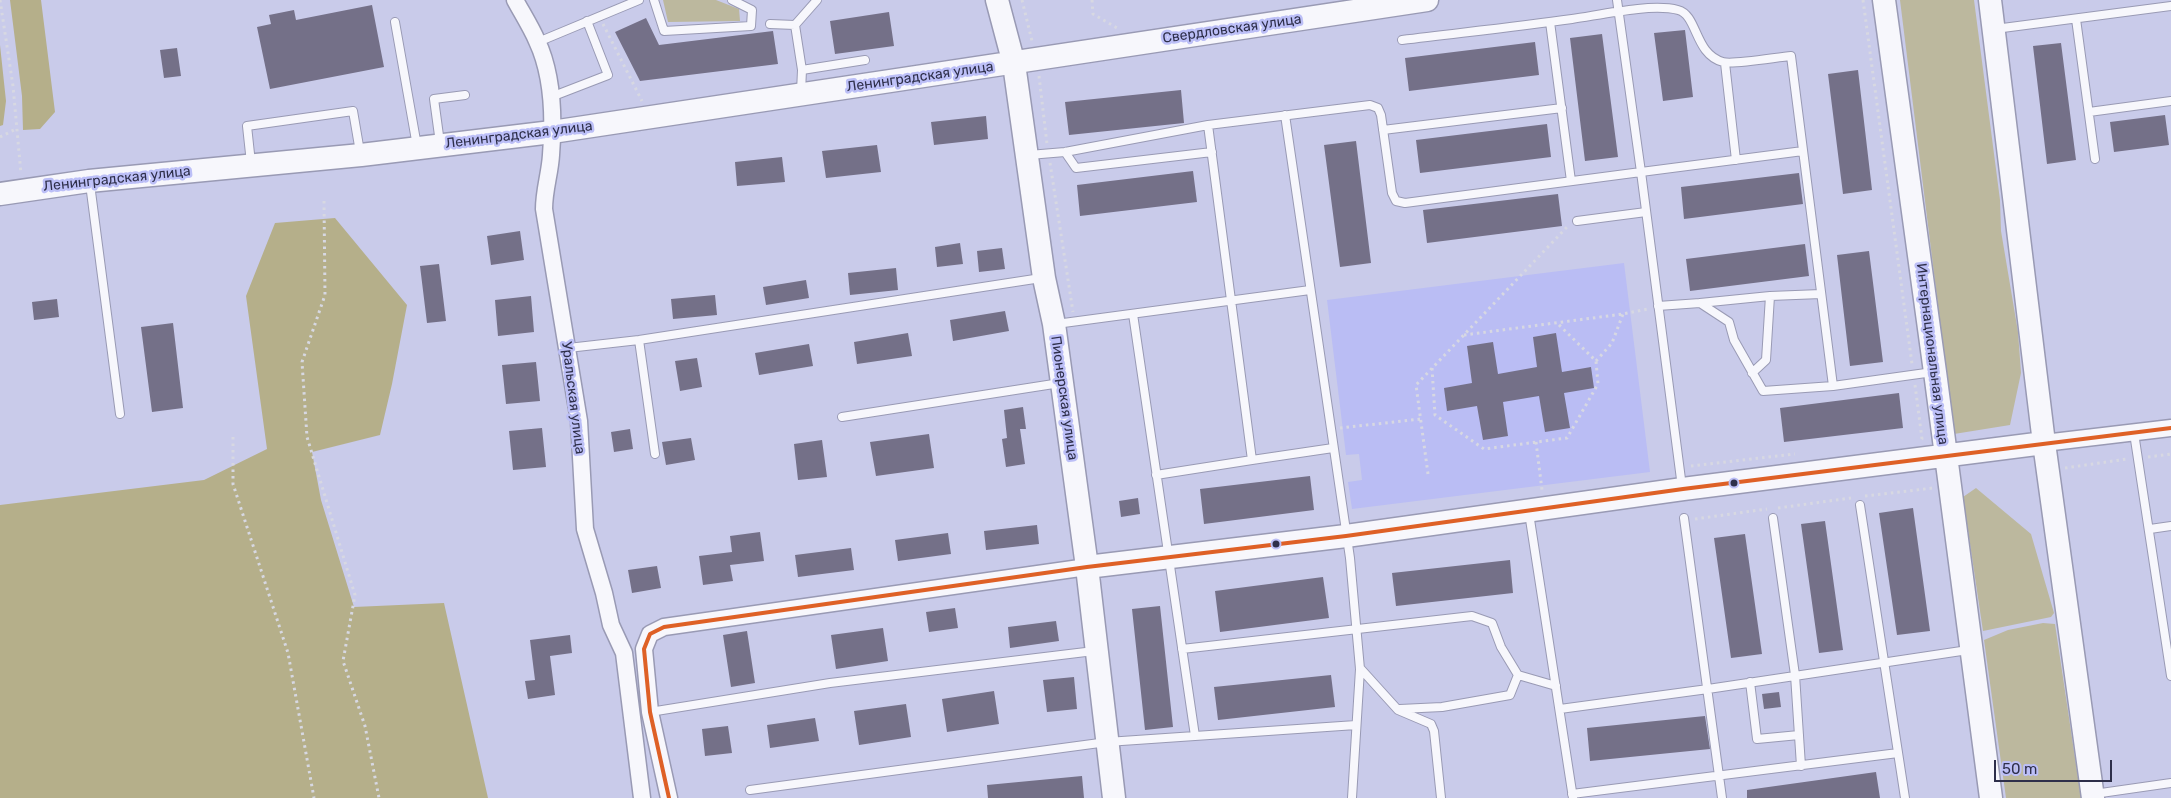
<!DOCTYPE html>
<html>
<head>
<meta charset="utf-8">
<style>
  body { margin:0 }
  #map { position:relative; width:2171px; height:798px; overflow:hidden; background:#c9cbea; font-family:Rubik,sans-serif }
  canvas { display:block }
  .scale { position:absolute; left:1994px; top:760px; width:118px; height:22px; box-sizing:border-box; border:2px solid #2e2f4a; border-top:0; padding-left:6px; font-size:15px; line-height:18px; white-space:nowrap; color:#2e2f4a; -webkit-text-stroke:4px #bcbff7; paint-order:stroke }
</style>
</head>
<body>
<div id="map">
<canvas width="2171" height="798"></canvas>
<div class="scale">50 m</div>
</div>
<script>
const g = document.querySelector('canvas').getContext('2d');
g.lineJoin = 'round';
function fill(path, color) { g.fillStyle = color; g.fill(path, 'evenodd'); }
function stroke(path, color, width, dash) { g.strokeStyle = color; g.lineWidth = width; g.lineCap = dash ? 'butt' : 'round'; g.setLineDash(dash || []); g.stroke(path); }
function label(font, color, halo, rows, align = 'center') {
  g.font = font + ' Rubik,sans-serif'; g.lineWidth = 5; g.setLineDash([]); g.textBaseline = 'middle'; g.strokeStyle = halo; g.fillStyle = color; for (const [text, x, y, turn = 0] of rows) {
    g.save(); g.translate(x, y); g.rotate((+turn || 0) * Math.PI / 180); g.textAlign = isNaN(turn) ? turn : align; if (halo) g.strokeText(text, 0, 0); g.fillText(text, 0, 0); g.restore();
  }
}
fill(new Path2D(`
  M1624,263l26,209 -298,37 -4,-27 14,-2 -3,-26 -13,1 -19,-155z`), '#babdf4');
fill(new Path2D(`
  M663,0h53l23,9 1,12 -72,1z
  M1900,0h74l26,200 1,31 17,101 3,41 -11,52 -56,9z
  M1976,488l55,46 23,79 -3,4 -68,14 -20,-134z
  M2043,623l12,1 26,174h-75l-22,-158 24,-10z`), '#bcb89e');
fill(new Path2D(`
  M10,0h31l14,112 -15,17 -17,1 -1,-34z
  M0,45l6,56 -3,24 -3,1z
  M335,218l72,87 -15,79 -12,51 -68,17 9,48 33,107 90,-4 44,195h-488v-293l204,-25 63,-31 -21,-153 29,-73z`), '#b5af8a');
fill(new Path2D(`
  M372,5l12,62 -114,22 -13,-62 14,-3 -2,-9 25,-5 2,10z
  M889,12l5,34 -59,8 -5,-33z
  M646,18l13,27 114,-14 5,33 -138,17 -25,-49z
  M1685,30l8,67 -30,4 -9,-68z
  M1602,34l16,123 -33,4 -15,-123z
  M1535,42l4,33 -130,16 -4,-33z
  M2061,43l15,117 -29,4 -14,-118z
  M177,48l4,28 -17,2 -4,-28z
  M1858,70l14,120 -29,4 -15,-120z
  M1181,90l3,33 -115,12 -4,-33z
  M2165,115l4,30 -55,7 -4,-30z
  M986,116l2,23 -54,6 -3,-23z
  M1547,124l4,33 -131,16 -4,-33z
  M1356,141l15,122 -31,4 -16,-122z
  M877,145l4,27 -55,6 -4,-27z
  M782,157l3,25 -48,4 -2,-24z
  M1193,171l4,31 -117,14 -3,-31z
  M1799,173l4,31 -119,15 -3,-32z
  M1558,194l4,32 -135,17 -4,-33z
  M520,231l4,29 -33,5 -4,-29z
  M960,243l3,21 -26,3 -2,-20z
  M1805,244l4,32 -119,15 -4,-32z
  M1002,248l3,21 -26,3 -2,-21z
  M1869,251l14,111 -33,4 -13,-111z
  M439,264l7,57 -19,2 -7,-57z
  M896,268l2,22 -48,5 -2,-22z
  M806,280l3,18 -43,7 -3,-18z
  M715,295l2,20 -44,4 -2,-20z
  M531,296l3,36 -36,4 -3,-36z
  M57,299l2,18 -25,3 -2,-18z
  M1005,311l4,20 -56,10 -3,-21z
  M173,323l10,85 -31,4 -11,-85z
  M908,333l4,23 -55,8 -3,-22z
  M1556,333l6,39 29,-5 3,21 -30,5 6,35 -25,4 -6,-36 -36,6 5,34 -25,4 -6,-34 -30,5 -3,-23 28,-5 -5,-37 26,-4 5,32 39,-7 -4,-30z
  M809,344l4,22 -54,9 -4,-22z
  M697,358l5,29 -22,4 -5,-30z
  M536,362l4,39 -34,3 -4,-39z
  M1899,393l4,35 -119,14 -4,-34z
  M1023,407l3,22h-6l5,35 -19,3 -4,-28 5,-1 -3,-28z
  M542,428l4,39 -33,3 -4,-39z
  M630,429l3,20 -19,3 -3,-20z
  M929,434l5,34 -58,8 -6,-34z
  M691,438l4,22 -29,5 -4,-23z
  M822,440l5,37 -29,3 -4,-36z
  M1310,476l4,34 -110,14 -4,-35z
  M1138,498l2,16 -19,3 -2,-16z
  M1913,508l17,123 -33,4 -18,-122z
  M1825,521l18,129 -24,3 -18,-129z
  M1037,525l2,19 -53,6 -2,-19z
  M760,532l4,29 -34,4 3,16 -30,4 -4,-29 33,-4 -2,-16z
  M948,533l3,21 -53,7 -3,-21z
  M1745,534l17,120 -31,4 -17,-120z
  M851,548l3,22 -56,7 -3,-22z
  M1510,560l3,33 -117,13 -4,-33z
  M657,566l4,22 -29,5 -4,-23z
  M1323,577l6,41 -109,14 -5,-41z
  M1160,606l13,121 -28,3 -13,-121z
  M955,608l3,20 -29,4 -3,-20z
  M1056,621l3,20 -49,7 -2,-21z
  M883,628l5,33 -52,8 -5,-34z
  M747,631l8,52 -24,4 -8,-52z
  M570,635l2,18 -22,3 5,39 -27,4 -3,-18 10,-1 -5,-40z
  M1331,675l4,32 -117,13 -4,-33z
  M1074,677l3,32 -30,3 -4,-32z
  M994,691l5,33 -52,8 -5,-33z
  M1779,692l2,15 -17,2 -2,-15z
  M906,704l5,33 -52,8 -5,-34z
  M1705,716l5,33 -120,12 -3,-33z
  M815,718l4,23 -49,7 -3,-23z
  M728,726l4,27 -27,3 -3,-27z
  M1876,772l4,26h-133v-8z
  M1082,776l2,22h-96l-1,-13z`), '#747088');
const lane = new Path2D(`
  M654,0l10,31 87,-5 1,-16 -20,-10
  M1617,0l24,172 162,-21
  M2076,19l19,140
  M395,22l22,124
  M1550,22l21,159
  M770,24l25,1 7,45 -1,22
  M795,25l22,-25
  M1995,29l176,-23
  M1402,40c56,-7 113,-13 170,-21 28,-4 79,-16 106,-9 20,5 16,44 45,52 10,3 55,-5 68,-6l42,330 -70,5 -29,-51 -5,-18 -29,-19 -42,3
  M538,42l101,-42
  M1725,63l11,97
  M802,70l63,-10
  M551,97l57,-22 -21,-54
  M2089,112l82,-11
  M1285,115l65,443 10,111 -8,129
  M1208,125l44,335 81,-12
  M1383,130l179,-22
  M440,143l-6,-44 31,-4
  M1065,152l11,16 136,-16
  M1029,155l36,-3 143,-27 162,-20 8,3 3,7 11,78 4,8 9,2 236,-31 41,315
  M251,163l-4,-37 106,-15 7,41
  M90,184l30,230
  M1577,221l69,-9
  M1700,303l70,-7 51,-2
  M1133,314l62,422
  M1056,324l254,-34
  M639,340l16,114
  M568,348l71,-8 402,-62
  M1752,373l14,-13 4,-64
  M1833,386l100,-14
  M842,417l218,-34
  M2134,433l37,243
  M1156,475l96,-15
  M1860,505l45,293
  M1529,513l44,285
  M1684,518l38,280
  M1773,518l22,157 6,91
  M2150,529l21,-3
  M1182,649l290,-33 20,7 9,24 17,28 38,11
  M1360,668l38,42 33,14 3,7 7,67
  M1750,682l7,57 42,-4
  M1400,709l42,-2 68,-12 8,-20
  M1560,709l148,-20 260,-39
  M650,712l180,-29 264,-32
  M750,790l357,-48 249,-17
  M1572,794l326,-41
  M2094,794l77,-11`);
const street = new Path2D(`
  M515,0c7,13 16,27 22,41 16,34 17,77 14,114 -1,18 -7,35 -7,54l35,212 6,108 19,64 7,32 13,28 18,145
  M2044,443l127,-15
  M669,798l-19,-86 -6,-63 6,-15 14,-7 423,-60`);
const secondary = new Path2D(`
  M997,0l17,64 30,214 10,46 33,243 27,231
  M1884,0l51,372 56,426
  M1990,0l54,443 49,355
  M0,194l89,-13 272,-26 191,-23 875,-132
  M1087,567l259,-31 337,-47 361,-46`);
stroke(lane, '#999ab4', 10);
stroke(street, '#999ab4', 19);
stroke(secondary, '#999ab4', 25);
stroke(new Path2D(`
  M0,0l13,86 8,88
  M1022,0l10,41
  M1092,0l1,14 24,14
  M1863,0l49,364
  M603,24l39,77
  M1039,76l8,68
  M0,137l16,-8
  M1050,163l23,149
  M324,201l1,94 -23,67 5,75 48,158 -12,66 22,65 14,72
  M1464,335l159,-21 25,-5
  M1596,361l16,-18 11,-29
  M1432,368l3,47 49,34 83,-11 31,-54 -2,-23 -39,-38
  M1915,385l7,54 -2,1
  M1340,428l81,-9
  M233,437v47l55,169 26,145
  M1536,442l6,48
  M2148,457l23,-3
  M1691,466l104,-12
  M2065,468l62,-9
  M1428,474l-12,-89 152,-159
  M1865,496l68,-8
  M1778,508l73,-10
  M1695,519l72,-10`), '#d7d8e2', 3, [2.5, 4]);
stroke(lane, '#f7f7fc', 8);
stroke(street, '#f7f7fc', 16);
stroke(secondary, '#f7f7fc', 22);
stroke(new Path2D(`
  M669,798l-19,-86 -6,-63 6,-15 14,-7 423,-60 259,-31 337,-47 488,-61`), '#de6026', 4);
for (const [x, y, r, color] of [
  [1734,483,4.5,"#2e2f4a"],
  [1276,544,4.5,"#2e2f4a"]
]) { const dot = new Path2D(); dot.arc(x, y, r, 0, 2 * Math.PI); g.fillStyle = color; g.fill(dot); stroke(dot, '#bcbff7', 2); }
label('14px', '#2e2f4a', '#bcbff7', [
  ["Свердловская улица",1232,29,-8],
  ["Ленинградская улица",920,77,-8],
  ["Ленинградская улица",519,135,-7],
  ["Ленинградская улица",117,179,-6],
  ["Интернациональная улица",1932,354,83],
  ["Уральская улица",573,398,83],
  ["Пионерская улица",1064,398,82]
]);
</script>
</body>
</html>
